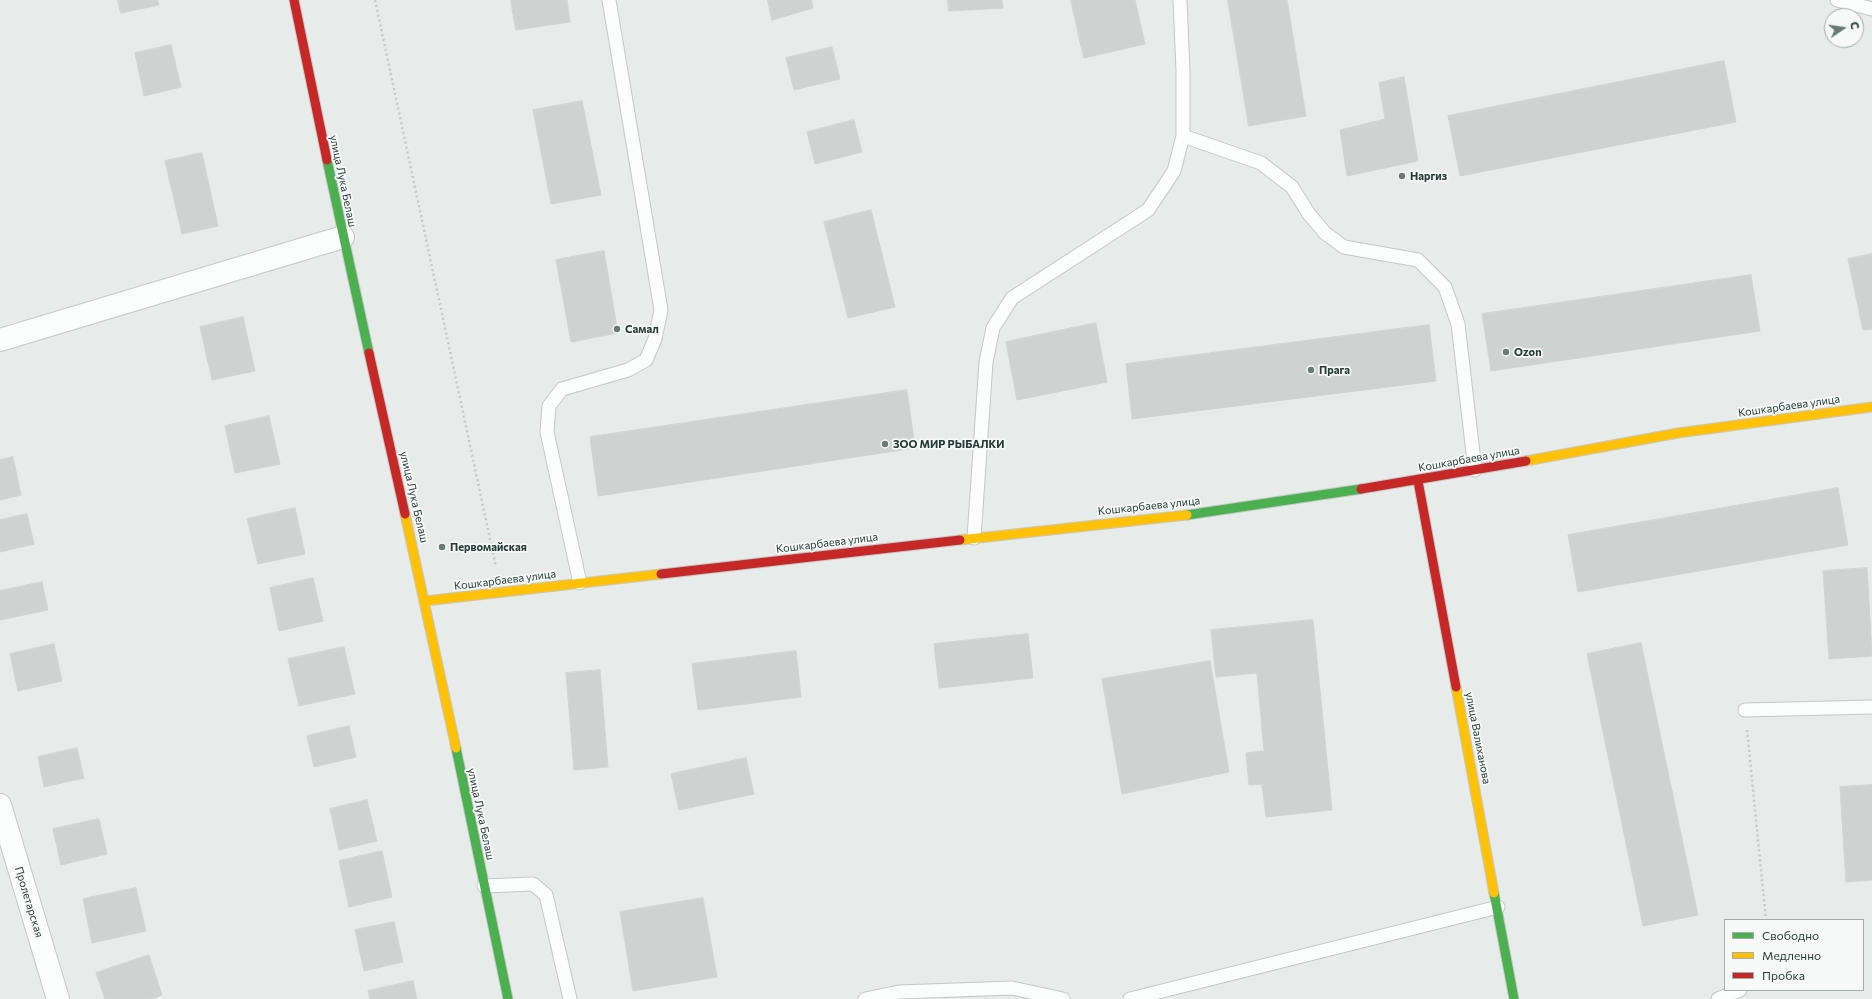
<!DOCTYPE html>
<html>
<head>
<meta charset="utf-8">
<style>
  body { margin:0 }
  #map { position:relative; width:1872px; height:999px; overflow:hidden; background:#e7ebe9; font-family:Commissioner,sans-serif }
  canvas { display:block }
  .legend { position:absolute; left:1724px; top:919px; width:140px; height:72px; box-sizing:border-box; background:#f6f9f8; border:1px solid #a3aeab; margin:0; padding:5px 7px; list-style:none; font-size:12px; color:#263d37 }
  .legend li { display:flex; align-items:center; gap:8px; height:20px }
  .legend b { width:20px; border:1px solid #a3aeab }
  .north { position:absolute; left:1824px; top:8px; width:40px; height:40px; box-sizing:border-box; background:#f6f9f8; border:1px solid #a3aeab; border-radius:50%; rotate:77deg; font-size:11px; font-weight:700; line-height:16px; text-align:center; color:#263d37 }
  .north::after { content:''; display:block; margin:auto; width:14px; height:18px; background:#6a7a75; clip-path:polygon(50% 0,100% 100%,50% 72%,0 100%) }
</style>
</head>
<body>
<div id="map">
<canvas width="1872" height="999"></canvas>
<ul class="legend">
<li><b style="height:5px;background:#4caf50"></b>Свободно</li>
<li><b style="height:5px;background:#ffc107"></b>Медленно</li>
<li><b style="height:5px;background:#c62828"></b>Пробка</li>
</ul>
<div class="north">С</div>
</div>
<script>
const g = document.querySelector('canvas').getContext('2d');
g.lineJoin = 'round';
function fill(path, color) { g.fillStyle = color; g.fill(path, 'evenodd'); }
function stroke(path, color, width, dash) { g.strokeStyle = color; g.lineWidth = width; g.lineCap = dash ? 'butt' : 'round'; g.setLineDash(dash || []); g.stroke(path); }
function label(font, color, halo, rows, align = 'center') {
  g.font = font + ' Commissioner,sans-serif'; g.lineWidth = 3.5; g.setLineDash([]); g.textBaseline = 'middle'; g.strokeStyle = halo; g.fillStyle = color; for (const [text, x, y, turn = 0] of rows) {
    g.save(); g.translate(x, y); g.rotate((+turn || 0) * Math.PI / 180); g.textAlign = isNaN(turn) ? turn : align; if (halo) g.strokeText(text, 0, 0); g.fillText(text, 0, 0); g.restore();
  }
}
const building = new Path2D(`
  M118,0h39l2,5 -38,8z
  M511,0h56l3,22 -54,8z
  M768,0h43l2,8 -41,12z
  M948,0h54l1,8 -54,3z
  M1071,0h64l10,44 -61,14z
  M1228,0h59l19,116 -57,10z
  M171,45l10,42 -37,9 -9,-43z
  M832,47l8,32 -46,11 -8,-32z
  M1724,61l12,61 -276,54 -12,-60z
  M1404,77l14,84 -71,15 -7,-46 45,-11 -6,-36z
  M582,101l19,94 -50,9 -18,-94z
  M854,120l8,32 -47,12 -8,-32z
  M202,153l16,73 -36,8 -17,-73z
  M871,210l24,97 -47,11 -24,-96z
  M604,251l14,82 -47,9 -15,-82z
  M1872,254v75l-9,1 -15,-71z
  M1751,275l9,56 -269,40 -9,-57z
  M243,317l12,54 -43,9 -12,-53z
  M1096,323l11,59 -90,18 -11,-58z
  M1429,325l7,56 -304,38 -6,-55z
  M907,390l8,58 -317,48 -8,-59z
  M269,416l11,48 -45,9 -10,-47z
  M13,457l8,38 -21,5v-40z
  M1838,488l10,57 -270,47 -10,-57z
  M295,508l10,46 -47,10 -11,-45z
  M27,514l7,30 -34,8v-32z
  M1867,568l5,88 -43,3 -6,-88z
  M313,578l10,43 -44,10 -9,-43z
  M42,582l6,28 -48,10v-29z
  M1313,620l19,190 -66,7 -4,-33 -13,1 -3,-32 18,-2 -7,-78 -41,4 -5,-47z
  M1028,634l5,44 -94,10 -5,-44z
  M1641,643l57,272 -55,11 -56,-272z
  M54,644l8,37 -44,10 -8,-37z
  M344,647l11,47 -56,12 -11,-47z
  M796,651l5,46 -103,13 -6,-46z
  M1210,661l19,111 -107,22 -20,-115z
  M600,670l8,97 -34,3 -8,-97z
  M349,726l7,31 -42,10 -7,-31z
  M77,748l7,30 -40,9 -6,-30z
  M746,758l8,36 -75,16 -8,-36z
  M1872,785v95l-26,2 -6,-95z
  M367,800l10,41 -38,9 -9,-41z
  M99,819l8,35 -46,11 -8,-36z
  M382,851l10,46 -43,10 -10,-46z
  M136,888l10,43 -54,12 -9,-44z
  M703,898l14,79 -84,14 -13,-79z
  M394,922l9,40 -39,9 -9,-41z
  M149,955l13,40 -11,4h-46l-9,-26z
  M413,981l4,18h-47l-2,-8z`);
fill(building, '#ced2d1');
stroke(building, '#d0d4d2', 1);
const lane = new Path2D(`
  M1837,0l35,9
  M1183,136l78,27 31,24 17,27 16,19 19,14 74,13 27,27 13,37 17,146
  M974,538l12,-176 7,-34 19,-30 136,-88 26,-39 9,-35v-65l-3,-71
  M580,583l-33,-151 2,-26 13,-17 66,-19 18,-10 9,-21 6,-29 -52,-310
  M1745,710l127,-3
  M484,886l49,-2 13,11 24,104
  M865,999l34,-7 113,-4 51,11
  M1130,999l368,-92
  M1718,999l22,-9`);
const street = new Path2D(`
  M0,340l343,-103
  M0,805l58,194`);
const fast = new Path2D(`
  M327,160l42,193
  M1187,515l174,-26
  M456,748l52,251
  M1494,893l20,106`);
const slow = new Path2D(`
  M1526,461l152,-28 194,-26
  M405,514l51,234
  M960,540l227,-25
  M425,601l236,-27
  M1456,687l38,206`);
const jam = new Path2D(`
  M294,0l33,160
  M369,353l36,161
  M1418,481l38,206
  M1361,489l165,-28
  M661,574l299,-34`);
stroke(lane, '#c4c8c6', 15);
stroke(street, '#c4c8c6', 24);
stroke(fast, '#c3c8c6', 11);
stroke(slow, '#c3c8c6', 11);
stroke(jam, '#c3c8c6', 11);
stroke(new Path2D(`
  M375,0l121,567
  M1747,730l19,190`), '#c3cac7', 2.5, [2, 3]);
stroke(lane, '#fbfcfc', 13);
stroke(street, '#fbfcfc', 22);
stroke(fast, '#4caf50', 9);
stroke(slow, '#ffc107', 9);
stroke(jam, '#c62828', 9);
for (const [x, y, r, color] of [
  [1402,176,4,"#6a7a75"],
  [617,329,4,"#6a7a75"],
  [1506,352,4,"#6a7a75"],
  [1311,370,4,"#6a7a75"],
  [885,444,4,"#6a7a75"],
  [442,547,4,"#6a7a75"]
]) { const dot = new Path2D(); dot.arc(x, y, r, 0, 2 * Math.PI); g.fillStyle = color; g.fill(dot); stroke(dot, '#f6f9f8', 1.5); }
label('bold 11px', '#263d37', '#f6f9f8', [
  ["Наргиз",1410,176],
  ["Самал",625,329],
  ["Ozon",1514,352],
  ["Прага",1319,370],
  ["ЗОО МИР РЫБАЛКИ",893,444],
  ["Первомайская",450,547]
], 'left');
label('11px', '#263d37', '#f6f9f8', [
  ["улица Лука Белаш",343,181,78],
  ["Кошкарбаева улица",1789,406,-8],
  ["Кошкарбаева улица",1469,459,-10],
  ["улица Лука Белаш",414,497,77],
  ["Кошкарбаева улица",1149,506,-6],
  ["Кошкарбаева улица",827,543,-7],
  ["Кошкарбаева улица",505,580,-7],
  ["улица Валиханова",1478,738,79],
  ["улица Лука Белаш",481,814,78],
  ["Пролетарская",29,902,73]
]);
</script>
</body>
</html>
